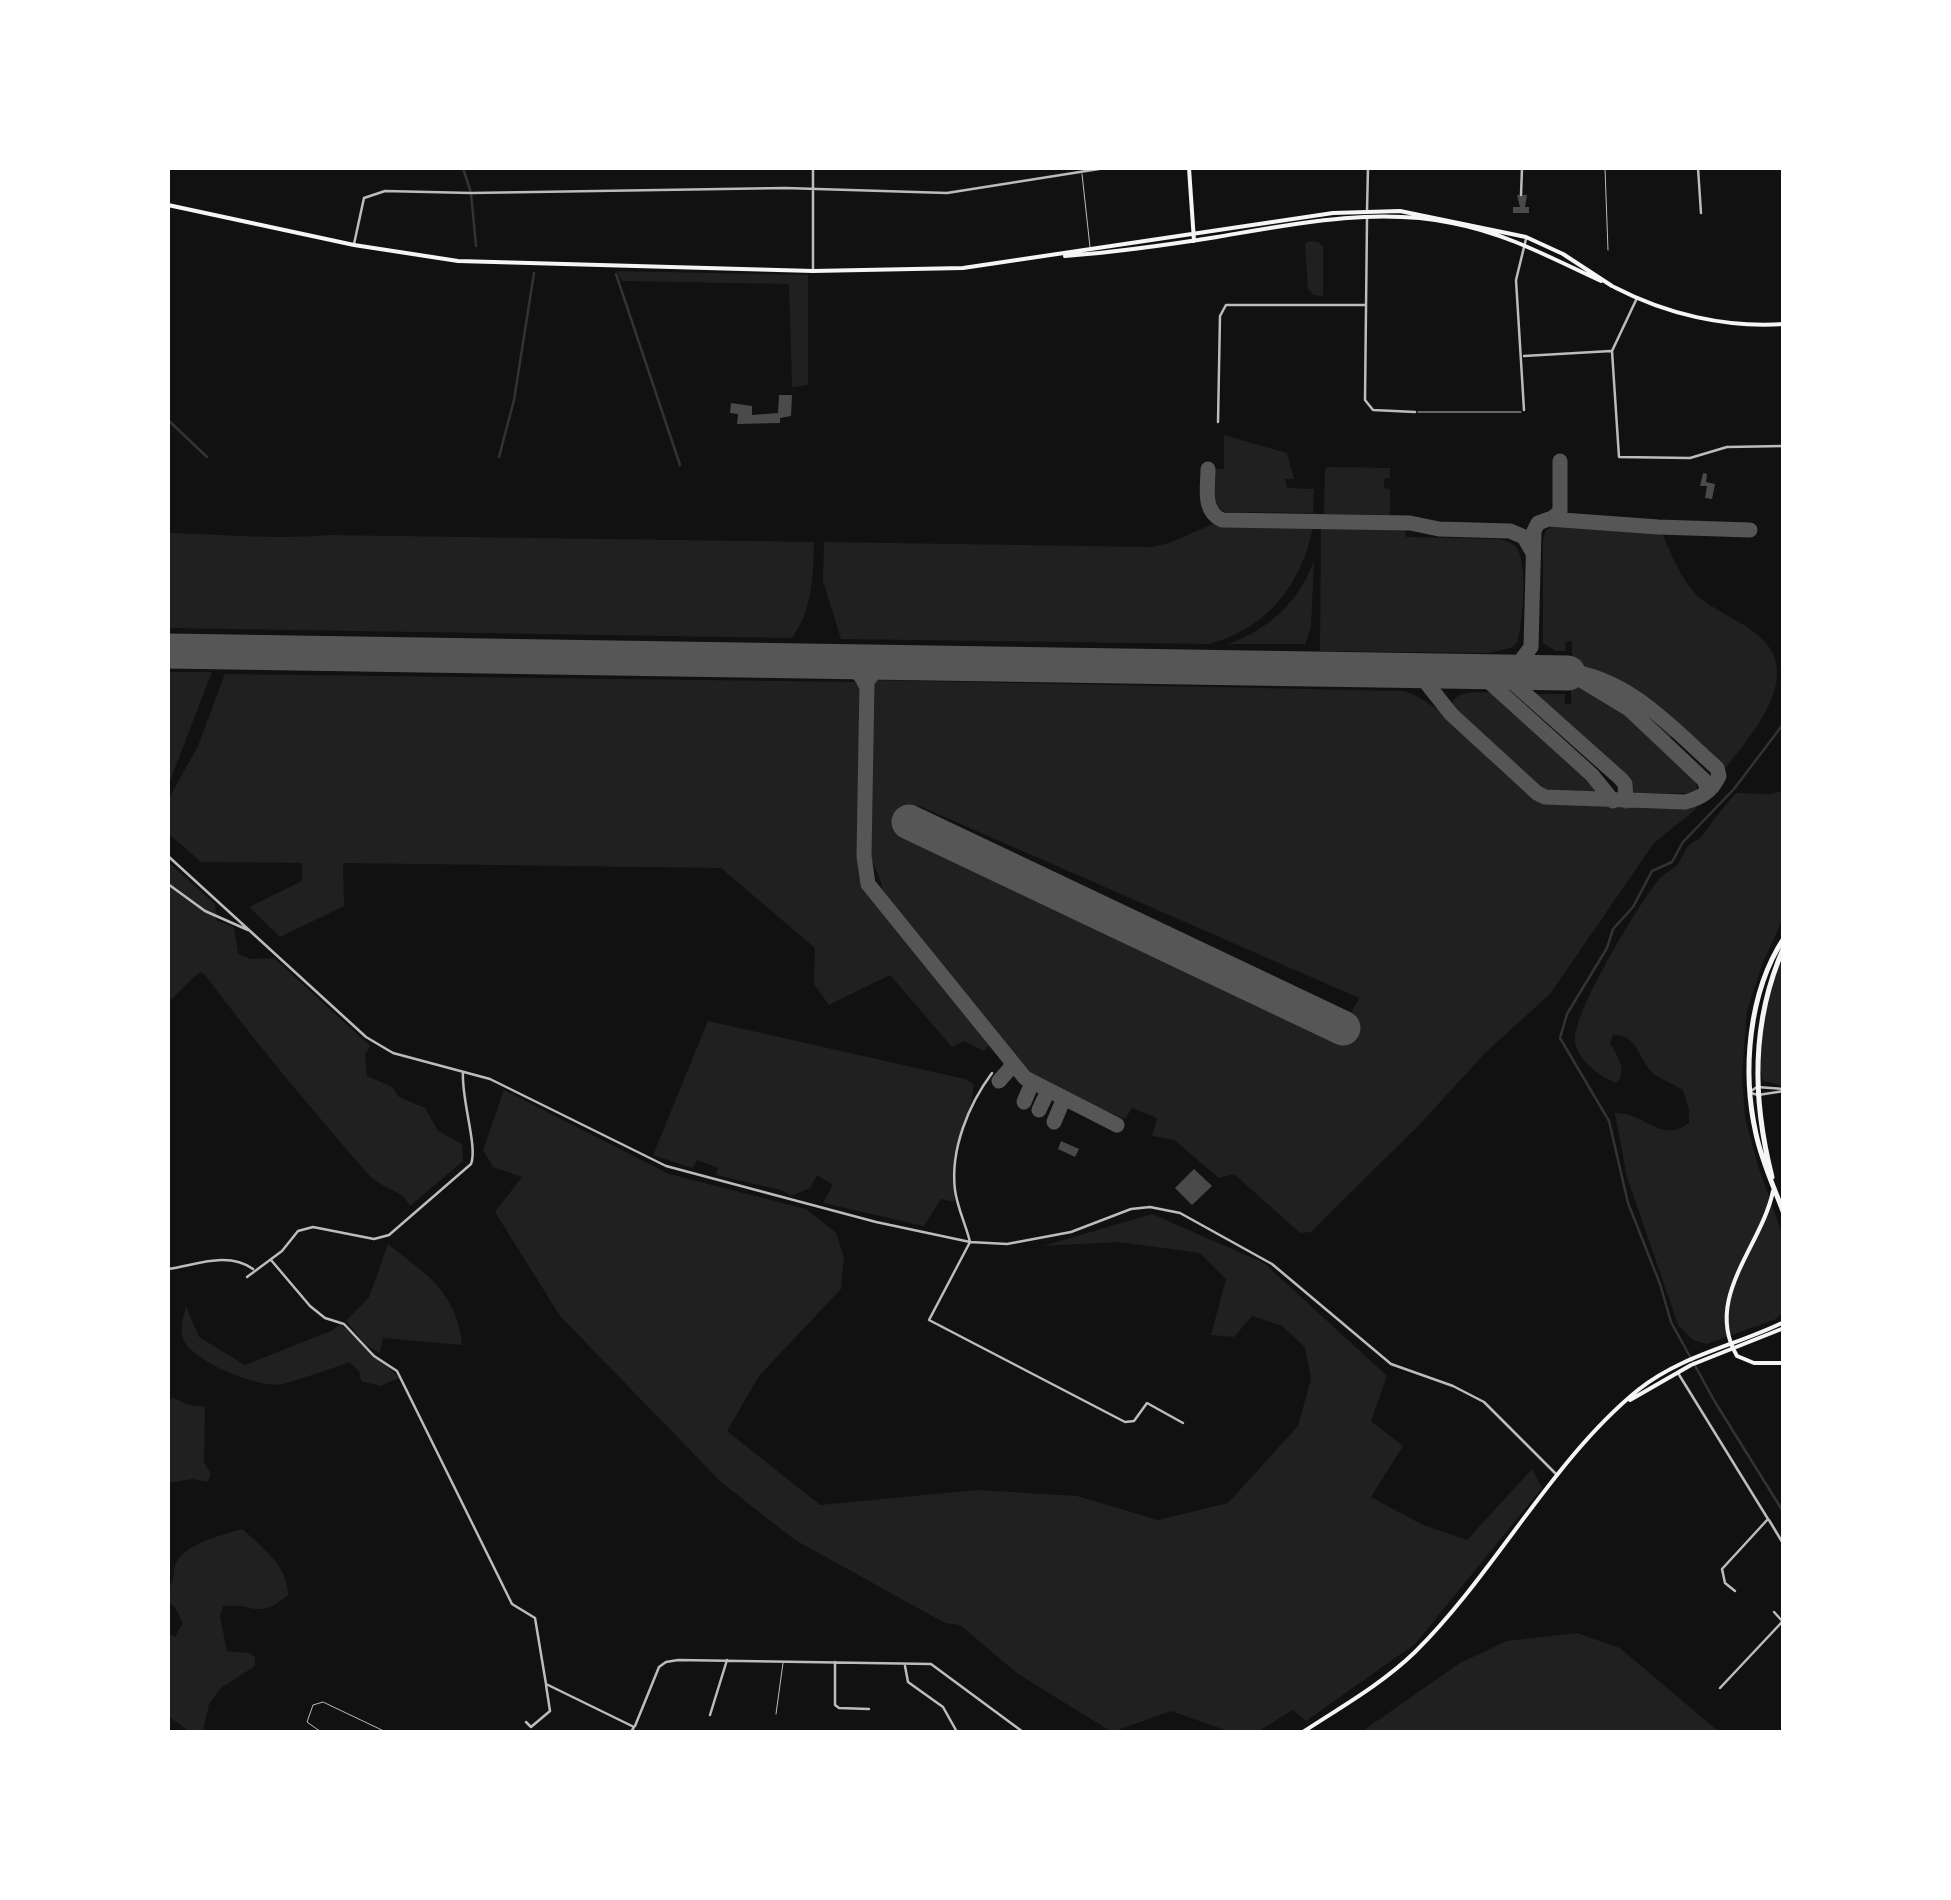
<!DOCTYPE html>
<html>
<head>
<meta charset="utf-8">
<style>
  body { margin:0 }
  #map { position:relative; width:1951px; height:1900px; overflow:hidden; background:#111; font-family:Literata,serif }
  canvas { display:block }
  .frame { position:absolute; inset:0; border:170px solid #fff; pointer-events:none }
</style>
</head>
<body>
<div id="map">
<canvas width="1951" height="1900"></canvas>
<div class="frame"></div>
</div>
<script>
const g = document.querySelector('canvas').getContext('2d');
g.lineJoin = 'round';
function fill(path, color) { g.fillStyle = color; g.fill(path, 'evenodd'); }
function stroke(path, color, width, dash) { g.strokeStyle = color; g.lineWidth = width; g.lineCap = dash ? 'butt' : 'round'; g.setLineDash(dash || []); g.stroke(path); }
fill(new Path2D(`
  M1309,241l9,1 5,4v50l-9,-1 -6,-6 -3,-45z
  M617,271l191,4v110l-16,2 -3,-103 -167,-3z
  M1224,435l63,18 7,26h-9l2,9 27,1 -1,24 -87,-1c-19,-7 -15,-26 -14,-43h12z
  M1328,467l62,1v10l-6,1v9l6,1v26l-66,-1 1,-44z
  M1222,520l1,4 90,3c-12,58 -45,101 -104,117l-368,-5 -18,-58 1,-39 328,5 17,-4z
  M1321,526l83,2 2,9 93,2c4,1 11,3 15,6 16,14 8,76 4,96l-5,6 -24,6 -169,-2z
  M1553,526l108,5c9,21 22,53 39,67 20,16 48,25 65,44 36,41 -18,97 -42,130l-85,-79 -23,-13 -43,-13v-26l-6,1 -1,9h-9l-13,-8v-104l3,-9z
  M168,533c53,1 106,7 159,2l487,7c-1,34 -1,67 -22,96l-624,-10z
  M1314,560l-3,68 -6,16h-77c39,-13 73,-44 86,-84z
  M168,672h44l-44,114z
  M225,674l634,8 1,197 131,164 -7,8 -20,-10 -12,6 -62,-72 -61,30 -15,-21 1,-36 -94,-80 -378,-5 1,43 -64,31 -31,-30 53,-26v-18l-101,-1 -33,-29v-33l30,-54z
  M1582,676l47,19 43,42 -7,3 -46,-42z
  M1571,679l43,25 81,72 2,12 -3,5 -66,1 -1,-12 -7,-8 -88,-80h33v10h6z
  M870,680l534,11c57,20 89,89 140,109 21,9 110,5 139,6l15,-4 -3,8 -41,33 -104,151 -65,59 -63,69 -111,110 -11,1 -66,-59 -15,4 -45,-38 -22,-4 5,-18 -25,-10 -7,11 -80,-34 -20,-13 -142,-180c-2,-19 -13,-28 -15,-44 -8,-52 -1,-115 2,-168zM917,805l442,193 -23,43 -433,-206z
  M1492,692l96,83 9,11 -4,7 -44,1 -11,-4 -88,-81c5,-21 24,-16 42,-17z
  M1783,791v127l-21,47 -15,46 -5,63 3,44 13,48 25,70v76l-7,7 -69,25 -14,-4 -15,-15 -51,-148 -12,-64c31,0 45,31 74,10v-14l-6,-19c-9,-6 -22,-10 -30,-17 -15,-14 -15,-39 -40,-38l-3,9c8,12 18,28 6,39 -17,-7 -39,-23 -41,-42 -3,-27 65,-140 85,-163 5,-5 13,-8 18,-14 4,-6 7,-15 12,-20 4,-3 9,-4 12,-8 11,-15 21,-29 34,-43l34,1z
  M168,862l47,42 1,16 18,7 4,27 13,5 23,-1 96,88 -5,8 2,22 25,11 7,10 26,11 13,23 24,13 1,17 -53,45c-9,-18 -29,-17 -42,-32 -56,-64 -111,-130 -163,-199l-4,-3c-12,7 -20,21 -33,29z
  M1783,955v131l-20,-5c-10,-38 5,-91 20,-126z
  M708,1021l257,58 9,5 -3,21 -17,52v45l-13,-3 -17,27 -101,-23 10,-18 -16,-10 -7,13 -19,8 -10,-6 -65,-15 2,-7 -21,-8 -5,8 -39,-13z
  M504,1090l165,84 137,35 30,24 8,24 -3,32 -82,87 -32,55 93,74 157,-15 100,6 81,24 70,-17 70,-77 13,-47 -6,-32 -23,-21 -30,-10 -18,21 -23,-2 15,-56 -26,-26 -82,-11 -75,4 109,-32 112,49 123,113 -16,45 32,25 -32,51 50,27 46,16 65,-71 10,19 -127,156 -109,77 -13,-11 -36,22h-26l-60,-21 -59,21 -94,-58 -58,-49 -15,-2 -150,-83 -73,-57 -162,-167 -65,-104 27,-35 -29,-10 -10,-17z
  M388,1244c39,31 69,48 74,101l-79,-7 -3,15 -14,-8 -20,-24 23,-24z
  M186,1306l13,31 46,28 88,-35 7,-6c8,6 56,49 59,54l-19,8 -19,-5 -2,-10 -10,-9c-22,9 -44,15 -66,22 -21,6 -95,-23 -101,-48 -2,-8 2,-22 4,-30z
  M174,1398l14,7 17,2 -1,55 7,12 -4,8 -14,-3 -25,4v-83z
  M242,1529c20,18 46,37 46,66 -31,26 -34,7 -65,11l-3,10 7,35 22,2 6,4v9l-34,22 -12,16 -6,28h-13l-22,-16v-83l7,4 8,-14 -8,-16 -7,-6v-12c9,-10 3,-21 11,-31 13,-16 44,-23 63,-29z
  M1577,1633l43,15 99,84h-358l99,-69 47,-22z`), '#202020');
stroke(new Path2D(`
  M463,168l8,25 5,53
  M616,274l64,191
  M168,420l39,37
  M499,457l15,-57 20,-127
  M1784,723l-50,66 -51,53 -11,20 -20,9 -19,36 -20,22 -6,19 -40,66 -7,24 49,83 19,82 32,81 11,38 44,80 69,111`), '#333', 2.5);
stroke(new Path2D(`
  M1208,469c0,19 -6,42 14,51l188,3 29,6 71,2 14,6 9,16
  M1551,519l9,-7v-51
  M812,661c22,2 46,1 54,25
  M915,663l-35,3 -13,15 -3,175 4,28 157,194 92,47
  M1417,671l34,43 86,79 8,4 140,5c16,-4 27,-11 34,-26l-2,-8c-45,-40 -87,-89 -149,-97
  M1477,671l115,104 21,26
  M1493,671l23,-4 15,-20 3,-116 4,-8 11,-4 109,8 92,3
  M1501,672l120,107 4,5 1,17
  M1581,680l48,29 75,71 4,11
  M999,1081l14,-16
  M1024,1102l8,-19
  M1039,1110l9,-19
  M1054,1122l10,-24`), '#565656', 15);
stroke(new Path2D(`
  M168,651l1400,22
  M909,822l434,206`), '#565656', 35);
fill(new Path2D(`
  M1517,195h10l-2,12h4v6h-16v-6h7z
  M779,395h13l-1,21 -11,2v5l-43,1 1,-10 -8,-1 1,-10 21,3v9l26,-2z
  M1703,473l4,1 -1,8 9,2 -3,15 -7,-1 2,-12h-7z
  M1061,1141l18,8 -4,8 -17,-8z
  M1194,1169l18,17 -20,19 -17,-17z`), '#4a4a4a');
stroke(new Path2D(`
  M1605,168l3,82
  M1082,174l8,73
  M1418,412h103
  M776,1714l7,-51
  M321,1732l-14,-10 6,-17 10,-3 63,30`), '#bcbcbc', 1);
stroke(new Path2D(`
  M1519,168h68
  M1698,168l3,45
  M1521,195l1,-26
  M1367,211l1,-43
  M1367,219l-2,181 8,10 42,2
  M354,244l10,-46 21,-7 86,2 314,-5 162,5 158,-25
  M813,269v-101
  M1637,298l-25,53 7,106 71,1 37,-11 57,-1
  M1524,356l87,-5
  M1524,410l-8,-130 10,-41
  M1218,422l2,-106 6,-11h139
  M168,856l198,181 27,16 97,26 176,87 210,56 94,20 37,2 64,-12 60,-23 19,-2 30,6 92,51 119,100 62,22 31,16 73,73
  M168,884l37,27 43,19
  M992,1073c-23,31 -42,76 -37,117 2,17 11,35 15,52l-41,78 196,102 9,-1 13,-18 36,20
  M1751,1091l6,-4 27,2
  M1751,1093l7,2 26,-4
  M271,1260l39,46 15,12 19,6 30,32 23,15 115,233 23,14 11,66 88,43 -3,5
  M168,1269c28,-4 60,-18 85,0
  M247,1277l35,-26 16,-20 15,-4 61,12 15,-4 82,-71c7,-17 -10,-65 -8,-92
  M1678,1373l90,146 -46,50 3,14 10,8
  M1769,1520l15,25
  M1774,1612l10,11
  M835,1662v43l4,3 30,1
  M905,1666l3,16 35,25 14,25
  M1720,1688l62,-66
  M710,1715l17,-55
  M526,1722l5,5 19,-16 -4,-26
  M635,1726l24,-59 7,-5 12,-2 253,4 92,68`), '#bcbcbc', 2.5);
stroke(new Path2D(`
  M1189,168l5,73
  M168,205l186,40 104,16 355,10 150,-3 370,-55 67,-2 126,26 37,17 49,32
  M1065,256c51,-4 102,-11 152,-19 76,-13 158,-30 235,-14 54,10 101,36 149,58
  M1614,287c52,27 111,41 170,37
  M1773,1191c-11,55 -70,107 -36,165l17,7h30
  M1630,1400l61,-35 93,-37
  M1303,1732c38,-25 79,-48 112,-80 80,-79 137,-192 223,-262 44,-35 97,-44 146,-68`), '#f5f5f5', 4);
stroke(new Path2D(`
  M1784,938c-36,55 -42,134 -28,196 6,28 18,53 28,80
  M1772,1177c-20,-79 -21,-155 12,-230`), '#f5f5f5', 5);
</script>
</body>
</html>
